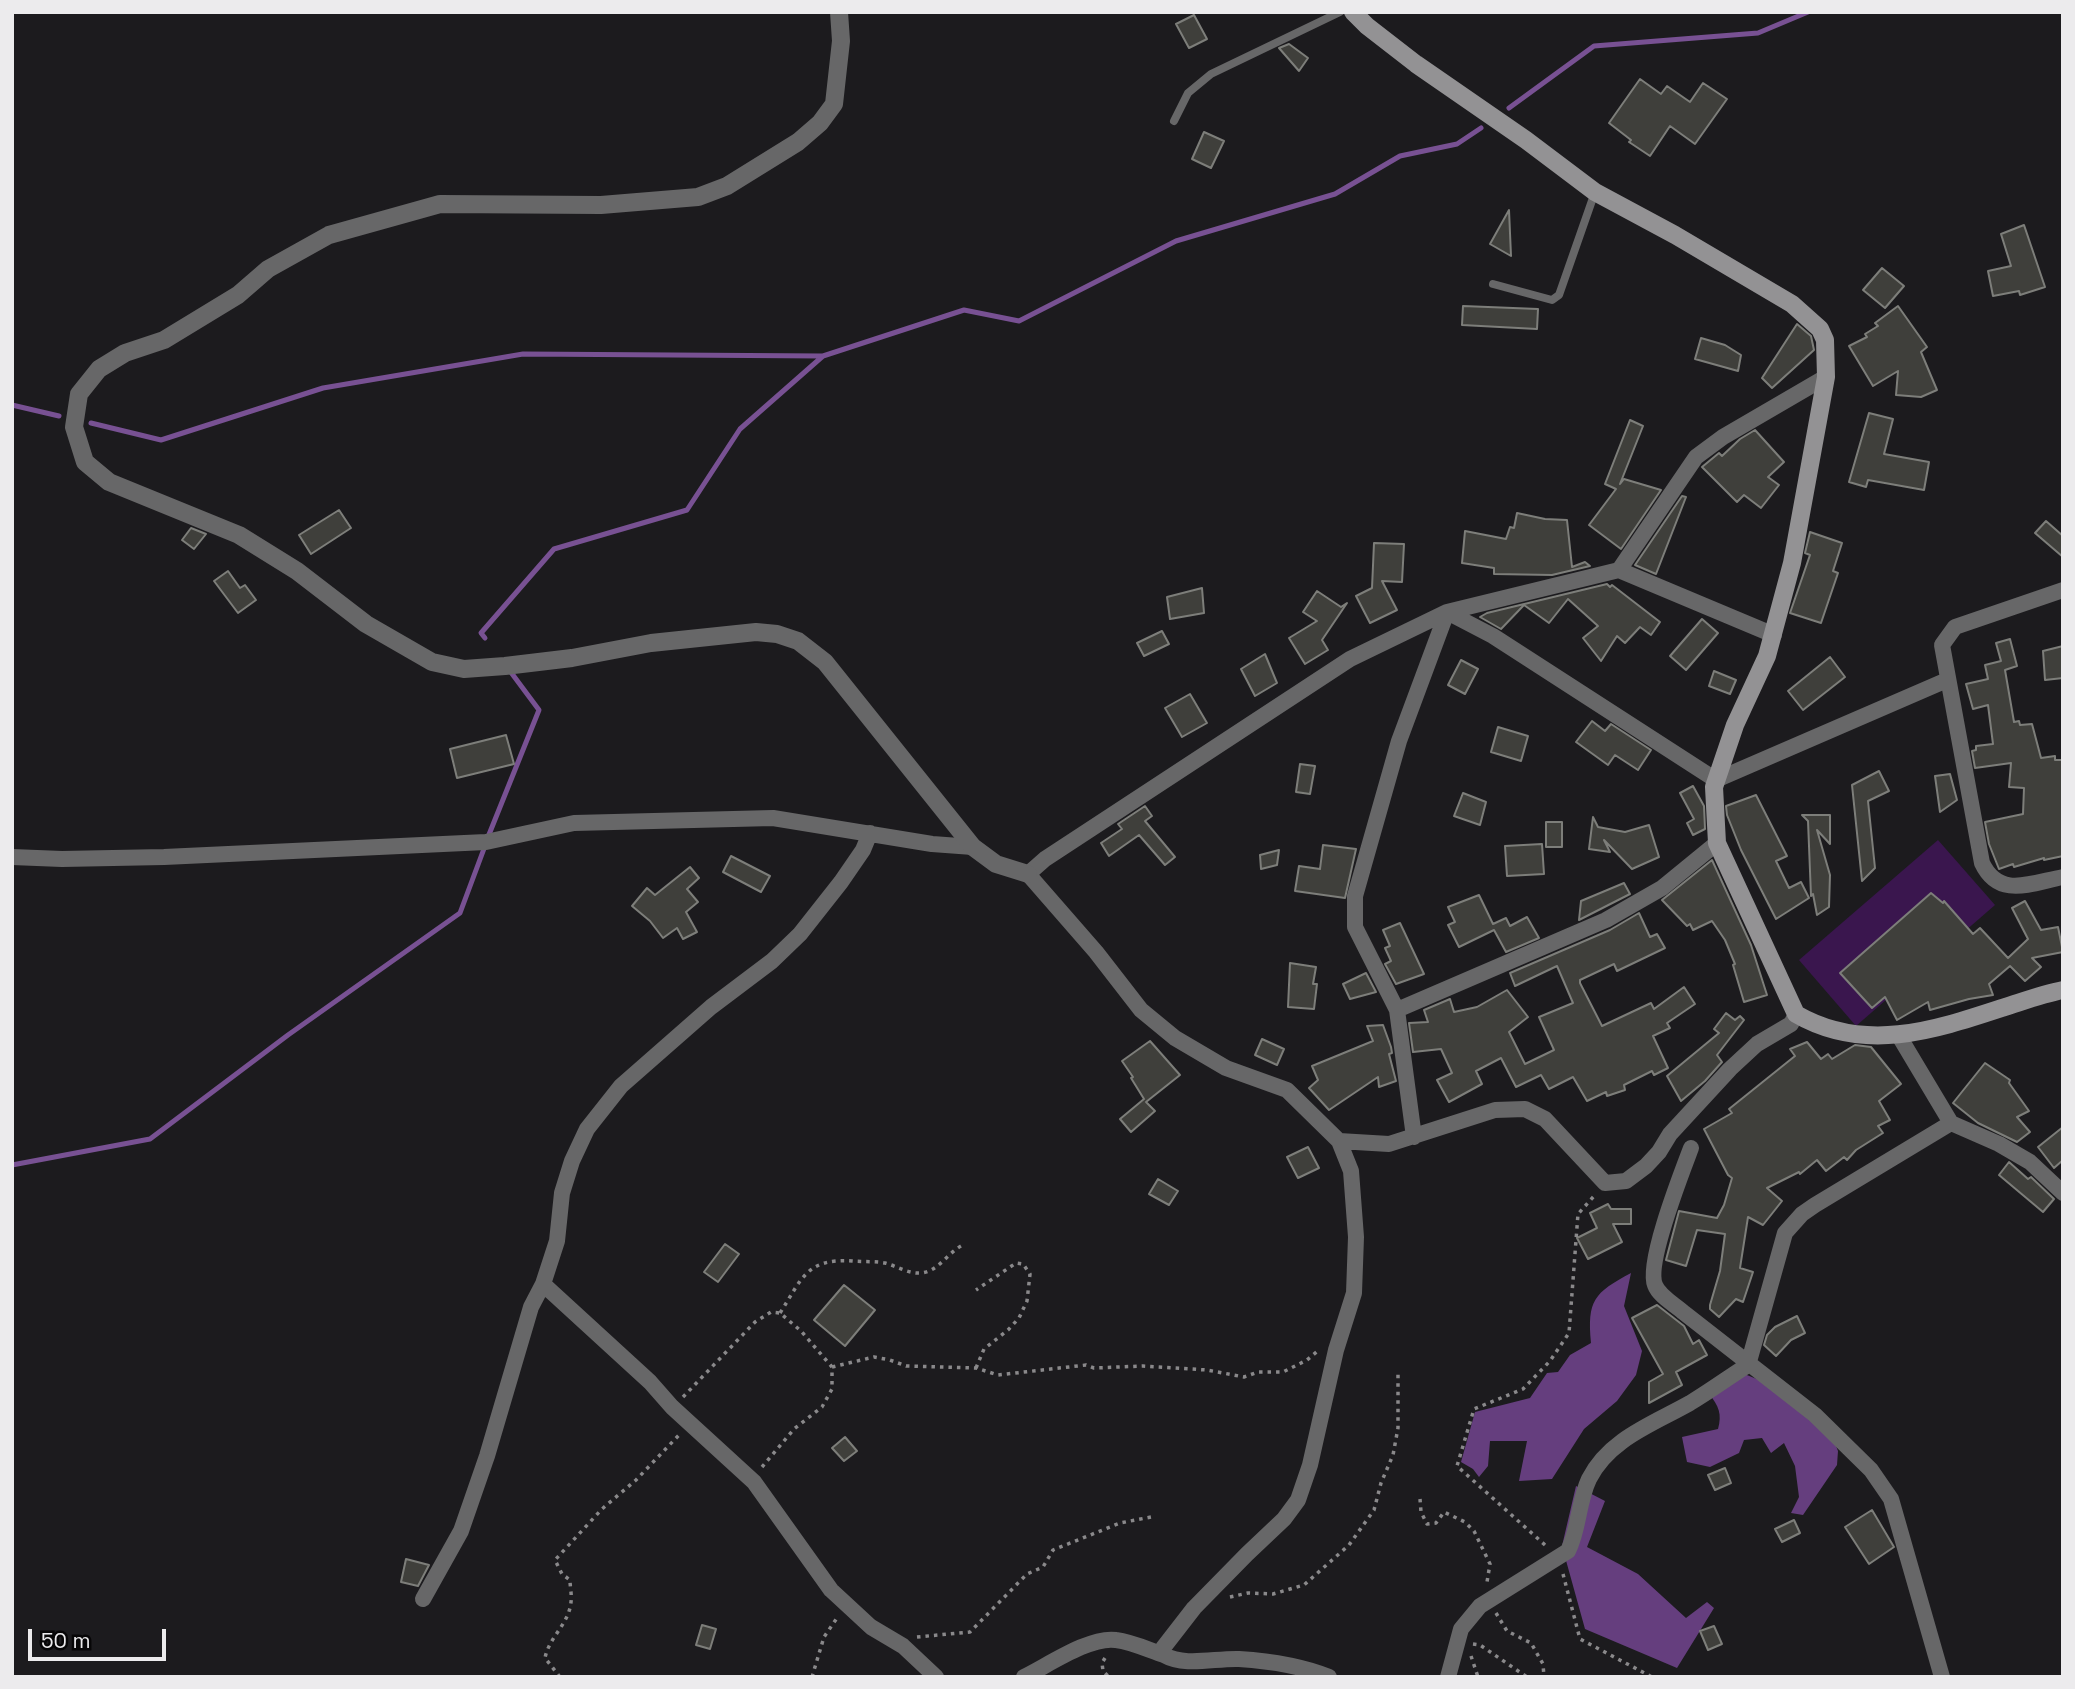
<!DOCTYPE html>
<html>
<head>
<meta charset="utf-8">
<style>
  body { margin:0 }
  #map { position:relative; width:2075px; height:1689px; overflow:hidden; background:#1c1b1e; font-family:"Space Grotesk",sans-serif }
  canvas { display:block }
  .frame { position:absolute; inset:0; border:14px solid #ecebed; pointer-events:none }
  .scale { position:absolute; left:28px; top:1629px; width:138px; height:32px; box-sizing:border-box; border:4px solid #ecebed; border-top:0; padding-left:9px; font-size:21px; line-height:24px; white-space:nowrap; color:#ecebed; -webkit-text-stroke:5px #070607; paint-order:stroke }
</style>
</head>
<body>
<div id="map">
<canvas width="2075" height="1689"></canvas>
<div class="frame"></div>
<div class="scale">50 m</div>
</div>
<script>
const g = document.querySelector('canvas').getContext('2d');
g.lineJoin = 'round';
function fill(path, color) { g.fillStyle = color; g.fill(path, 'evenodd'); }
function stroke(path, color, width, dash) { g.strokeStyle = color; g.lineWidth = width; g.lineCap = dash ? 'butt' : 'round'; g.setLineDash(dash || []); g.stroke(path); }
fill(new Path2D(`
  M1938,840l57,65 -139,121 -57,-66z`), '#3a164e');
fill(new Path2D(`
  M1631,1273l-7,33 18,45 -6,24 -19,26 -33,28 -32,50 -33,2 8,-40h-37l-2,25 -9,11 -6,-8 -12,-7 14,-50 55,-14 17,-25 11,-1 12,-17 21,-12c-4,-43 3,-50 40,-70z
  M1730,1368l29,12 73,56 6,15 -1,14 -34,50 -12,-2 8,-16 -4,-31 -11,-23 -13,10 -9,-15 -18,2 -5,13 -29,14 -23,-5 -5,-25 36,-8c4,-15 1,-23 -9,-35z
  M1576,1486l29,15 -18,46 51,27 48,44 21,-16 7,6 -37,60 -92,-39 -23,-83z`), '#653e7e');
stroke(new Path2D(`
  M1509,108l85,-62 164,-13 50,-21
  M12,405l47,11
  M91,423l70,17 162,-52 200,-34 300,2 141,-46 55,11 157,-80 159,-47 65,-38 57,-12 24,-16
  M485,638l-4,-5 73,-84 133,-39 53,-81 83,-73
  M488,837l51,-127 -29,-39
  M12,1165l138,-26 138,-104 172,-122 25,-67`), '#785193', 5);
const building = new Path2D(`
  M1194,15l13,24 -18,9 -13,-24z
  M1289,44l19,14 -9,13 -20,-23z
  M1640,79l21,15 6,-8 23,16 13,-19 24,16 -32,45 -25,-18 -20,30 -21,-14 2,-2 -22,-17z
  M1204,132l20,9 -13,27 -19,-9z
  M1509,210l2,46 -21,-12z
  M2024,225l21,62 -25,8 -1,-4 -26,5 -5,-25 23,-5 -10,-32z
  M1882,268l22,18 -19,22 -22,-18z
  M1463,306l75,3 -1,20 -75,-4z
  M1898,306l29,41 -6,5 16,38 -16,7 -25,-2 2,-24 -25,15 -24,-40 18,-9 -2,-3 13,-8 -3,-3z
  M1797,324l14,12 3,14 -42,38 -10,-10z
  M1701,338l24,7 16,10 -3,16 -43,-12z
  M1869,413l24,6 -9,35 45,8 -5,28 -56,-10 -2,7 -17,-5z
  M1630,420l13,6 -23,58 4,-5 37,11 -40,59 -32,-24 27,-36 -11,-5z
  M1755,430l29,32 -16,15 11,8 -18,23 -17,-13 -7,7 -35,-35 17,-14 3,3 18,-17z
  M1682,496l4,1 -30,77 -21,-9z
  M339,510l12,18 -40,26 -12,-19z
  M1517,513l28,6 22,1 5,47 13,-5 5,4 -38,9 -58,-1v-6l-32,-5 3,-32 41,8 4,-12 4,1z
  M2046,521l17,15v21l-28,-24z
  M191,528l15,6 -12,15 -12,-9z
  M1810,532l32,11 -9,28 5,2 -17,50 -31,-10 20,-58 -5,-2z
  M1374,543l30,1 -2,38 -20,-1 15,29 -27,13 -14,-27 16,-8z
  M228,571l12,17 5,-3 11,15 -18,13 -24,-32z
  M1607,584l3,3 2,-2 48,37 -9,13 -11,-8 -15,16 -8,-7 -16,25 -18,-23 15,-12 -30,-27 -19,24 -25,-18 -23,24 -21,-12 7,-4z
  M1202,588l2,25 -34,6 -3,-22z
  M1317,591l24,16 6,-4 -25,37 6,10 -23,14 -16,-26 28,-17 -14,-9z
  M1702,619l16,14 -32,37 -16,-14z
  M1162,631l7,13 -25,12 -7,-13z
  M2010,639l7,27 -12,4 9,52 5,-1 1,4 12,-1 9,34 14,-2v4h8v96l-19,4v-2l-30,9 -1,-3 -14,5 -10,-25 -4,-22 38,-8 1,-26 -15,-1 2,-24 -36,5 -3,-17 4,-1v-4l17,-2 -5,-39 -15,4 -7,-25 22,-5 -3,-14 16,-4 -5,-18z
  M2063,646v32l-18,2 -2,-29z
  M1265,654l12,29 -22,13 -14,-27z
  M1830,657l15,20 -42,33 -15,-19z
  M1461,660l17,9 -13,25 -17,-9z
  M1714,671l22,9 -6,14 -21,-8z
  M1190,694l17,29 -25,14 -17,-29z
  M1592,721l13,10 6,-7 40,26 -13,20 -23,-15 -7,10 -32,-23z
  M1498,727l30,9 -7,25 -30,-9z
  M506,735l8,29 -57,14 -7,-29z
  M1300,764l15,2 -5,28 -14,-2z
  M1879,771l10,20 -21,10 7,67 -13,13 -10,-96z
  M1950,774l7,26 -17,12 -5,-36z
  M1693,786l11,20 1,23 -12,6 -6,-12 7,-4 -14,-26z
  M1463,793l23,9 -6,23 -26,-9z
  M1756,795l31,61 -11,5 13,27 12,-6 8,16 -33,21 -35,-69 -14,-35 -1,-9z
  M1145,806l7,10 -7,5 30,36 -10,8 -26,-30 -30,21 -8,-13 21,-14 -4,-5z
  M1802,815h28v29l-13,-14 13,45 -1,32 -12,8 -4,-21 -2,2 -3,-75z
  M1593,817l5,10 27,5 24,-7 10,32 -27,12 -28,-29 6,12 -21,-3z
  M1546,822h16v25h-16z
  M1542,844l2,30 -37,2 -2,-30z
  M1323,845l33,4 -11,49 -50,-7 4,-25 21,3z
  M1279,850l-2,15 -16,4 -1,-14z
  M731,856l39,20 -9,16 -38,-20z
  M1712,860l39,85 16,50 -23,7 -11,-37 2,-1 -10,-24 -13,-19 -19,9 -3,-6 -3,2 -25,-26z
  M690,867l9,11 -12,11 11,13 -12,10 11,20 -14,7 -6,-11 -14,10 -13,-17 -18,-15 15,-18 8,7z
  M1624,883l6,11 -51,26 2,-19z
  M1931,893l12,10 1,-2 29,33 7,-6 28,30 20,-19 -16,-31 13,-7 16,29 17,-3 5,25 -31,6 9,9 -16,14 -15,-15 -21,18 4,11 -24,4 -39,11 -2,-8 -31,18 -12,-23 -13,11 -32,-35z
  M1479,895l14,29 13,-6 4,8 17,-9 12,21 -33,14 -12,-22 -35,17 -11,-22 7,-3 -7,-15z
  M1639,913l11,24 7,-3 8,14 -48,23 -3,-7 -34,16v3l22,43 49,-23 3,6 30,-22 11,17 -28,19 3,5 -17,8 15,32 -14,7 -2,-4 -28,14 1,5 -18,6 -1,-4 -19,9 -14,-24 -24,12 -8,-14 -25,12 -15,-29 -25,13 6,13 -33,18 -12,-22 15,-7 -11,-24 -28,3 -4,-29 19,-1 -4,-12 26,-11 4,13 23,-5 30,-17 21,27 -19,15 16,32 29,-14 -15,-33 34,-14 -16,-37 -42,20 -5,-13 100,-43z
  M1400,923l24,51 -28,10 -11,-20 6,-3 -6,-13 5,-2 -7,-16z
  M1290,963l26,4 -3,17h4l-3,25 -26,-2z
  M1366,973l10,19 -26,7 -7,-15z
  M1726,1013l9,7 5,-4 4,4 -27,35 5,7 -17,19 -24,20 -14,-25 52,-43 -5,-4z
  M1383,1025l8,22 1,6 -3,1 7,27 -17,6 -1,-10 -49,33 -20,-22 9,-8 -6,-14 61,-25 -6,-15z
  M1262,1039l22,10 -7,16 -22,-10z
  M1150,1041l30,34 -34,27 9,9 -24,21 -11,-13 24,-20 -13,-21 2,-1 -11,-16z
  M1807,1042l14,17 7,-5 4,5 23,-14 16,2 30,37 -22,17 11,19 -12,6 5,7 -27,17 -9,10 -3,-3 -18,14 -9,-11 -17,14 -1,-2 -32,16 15,13 -19,24 -15,-8 -8,51 13,4 -10,30 -7,-3 -17,18 -9,-8v-4l10,-34 5,-37 -28,-4 -11,36 -20,-6 13,-49 38,7 7,-13 8,-27 -4,-3 -24,-46 28,-16 -3,-4 66,-53 -5,-7z
  M1985,1063l25,17 -1,3 20,28 -12,6 13,15 -13,10 -39,-19 -25,-20z
  M2063,1127v33l-9,8 -16,-21z
  M1308,1147l11,21 -21,10 -11,-21z
  M2009,1162l19,17 3,-2 23,22 -11,13 -44,-37z
  M1158,1179l20,12 -9,14 -20,-11z
  M1608,1204l3,5h20v15h-18l9,18 -34,17 -11,-21 20,-10 -7,-15z
  M725,1244l14,10 -21,28 -14,-10z
  M844,1285l31,25 -30,36 -31,-26z
  M1657,1305l27,21 9,18 6,-4 8,15 -31,17 6,13 -33,18v-21l14,-8 -31,-56z
  M1797,1316l8,17 -14,7 -15,16 -12,-11 3,-10 8,-8z
  M845,1437l12,14 -13,10 -12,-13z
  M1725,1468l6,15 -16,7 -7,-15z
  M1872,1510l22,37 -25,17 -24,-37z
  M1794,1520l6,13 -18,9 -7,-13z
  M406,1559l23,6 -11,21 -17,-4z
  M702,1625l14,4 -6,20 -14,-4z
  M1714,1626l8,18 -14,6 -8,-19z`);
fill(building, '#3f3f3b');
stroke(building, '#7d7e7a', 2);
stroke(new Path2D(`
  M780,1313c22,-34 26,-55 72,-52 11,1 22,0 33,2 12,3 23,11 36,10 19,-2 27,-22 44,-29
  M832,1367l42,-10 16,3 16,6 70,2 22,7 88,-10 8,3 49,-2 64,4 37,7 14,-5h25l24,-12 13,-11
  M976,1368l8,-19 24,-19 11,-12 8,-17 3,-27 -7,-10 -7,-1 -40,27
  M683,1397l72,-75 16,-10 9,1 21,18 31,36v22l-10,18 -28,22 -32,38
  M1420,1499l1,13 6,12 9,-1 8,-11 21,10 9,9 16,33 -3,18
  M1545,1545l-88,-79 17,-57 49,-20 27,-28 19,-28 9,-119 17,-19
  M1563,1574l17,65 72,38
  M1230,1597l18,-4 25,1 31,-9 45,-40 25,-35 7,-27 12,-28 5,-27v-57
  M1496,1613l11,18 24,12 12,21 1,13
  M917,1637l53,-5 57,-58 16,-7 10,-17 67,-27 31,-6
  M1473,1644l7,1 47,32
  M1471,1656l7,21
  M1105,1658l-3,5 1,8 6,6
  M560,1677l-15,-19c4,-21 24,-34 26,-56 1,-7 -1,-15 -1,-22l-8,-6 -7,-14 47,-51 34,-29 43,-45
  M812,1677l12,-40 13,-19`), '#8a898b', 3.5, [3.5, 5]);
stroke(new Path2D(`
  M1174,121l14,-28 23,-19 129,-62
  M1493,284l59,16 7,-5 36,-103`), '#676768', 8);
stroke(new Path2D(`
  M1619,570l155,65
  M2063,590l-108,37 -13,18 40,218c17,36 49,20 81,14
  M12,857l50,2 102,-2 322,-15 88,-19 199,-5 159,26 41,3
  M1397,1010l-42,-83v-31l44,-155 48,-129 46,24 223,144 231,-100
  M1899,1036l52,87 48,21 31,18 33,31
  M1414,1137l-17,-127 209,-90 56,-32 55,-45
  M1339,1141l50,3 106,-34 30,-1 20,10 60,64 21,-2 20,-15 13,-14 11,-18 60,-65 27,-25 34,-20 5,-10
  M1691,1148c-9,24 -45,115 -36,137 4,11 19,19 28,27l132,103 56,55 20,29 51,178
  M543,1284l107,98 22,25 82,75 77,108 40,37 32,19 33,31
  M423,1599l38,-68 26,-75 44,-149 12,-23 14,-43 5,-48 10,-32 15,-32 34,-43 90,-79 61,-46 28,-27 41,-52 22,-32 7,-17
  M1024,1677c23,-11 66,-41 92,-37 16,2 33,10 48,15
  M1329,1677c-27,-11 -60,-16 -90,-18 -24,-1 -54,8 -75,-4l-1,-7 31,-40 53,-54 37,-35 14,-19 12,-35 26,-115 18,-57 2,-56 -5,-66 -12,-30 -52,-51 -61,-22 -51,-30 -34,-28 -45,-58 -68,-78 17,-15 305,-200 97,-47 172,-42 77,-113 27,-20 103,-60
  M1448,1677l13,-48 19,-23 88,-55c11,-21 10,-49 21,-72 20,-40 64,-55 101,-76 20,-12 39,-26 58,-38l37,-132 17,-19 13,-9 136,-82`), '#676768', 16);
stroke(new Path2D(`
  M839,12l2,29 -7,63 -14,19 -22,19 -71,44 -29,11 -97,8 -161,-1 -111,31 -61,34 -30,26 -74,45 -39,13 -26,16 -20,25 -5,33 11,35 24,20 130,53 58,36 69,53 66,38 32,7 41,-3 67,-8 79,-15 105,-11 21,2 21,7 27,21 148,185 23,17 32,10`), '#676768', 18);
stroke(new Path2D(`
  M1353,12l14,14 49,38 110,76 69,52 80,43 117,69 28,25 5,11 1,37 -34,186 -25,93 -32,69 -21,62 3,56 79,171c69,40 139,16 209,-7 19,-6 38,-13 58,-17`), '#939294', 18);
</script>
</body>
</html>
